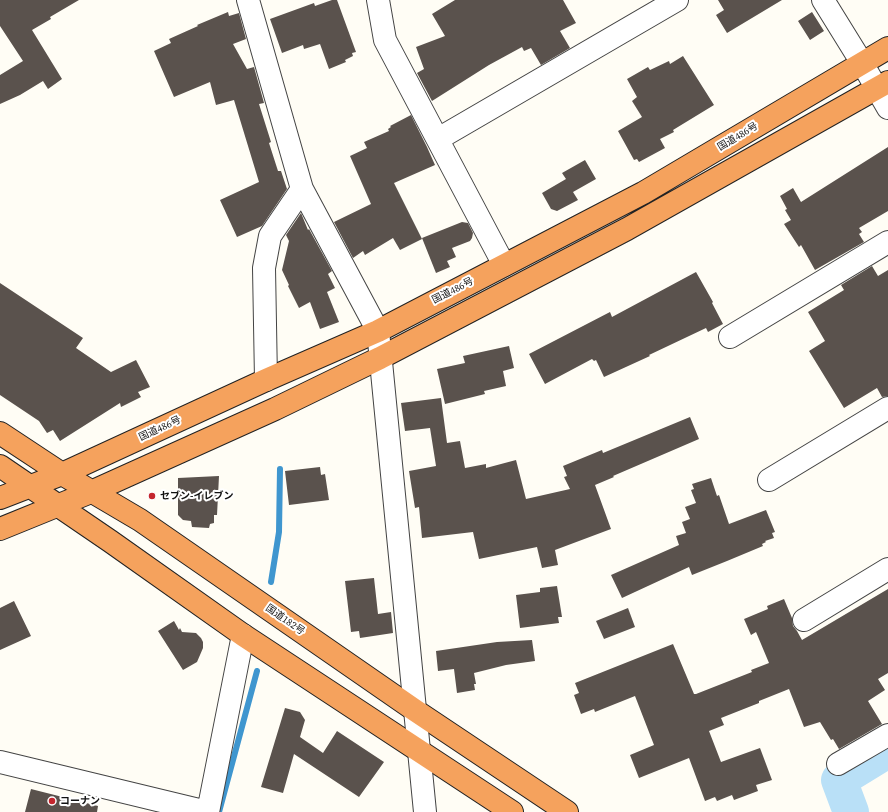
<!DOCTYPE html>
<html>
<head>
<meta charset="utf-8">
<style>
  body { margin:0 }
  canvas { display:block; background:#fffdf5 }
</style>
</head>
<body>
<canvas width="888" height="812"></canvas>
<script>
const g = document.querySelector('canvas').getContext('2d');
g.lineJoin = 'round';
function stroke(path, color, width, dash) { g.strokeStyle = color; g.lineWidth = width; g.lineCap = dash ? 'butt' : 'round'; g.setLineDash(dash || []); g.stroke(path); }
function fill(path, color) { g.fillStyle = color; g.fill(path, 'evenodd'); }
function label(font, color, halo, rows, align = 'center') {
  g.font = font + ' "Source Serif 4","Noto Sans JP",serif'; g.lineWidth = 4; g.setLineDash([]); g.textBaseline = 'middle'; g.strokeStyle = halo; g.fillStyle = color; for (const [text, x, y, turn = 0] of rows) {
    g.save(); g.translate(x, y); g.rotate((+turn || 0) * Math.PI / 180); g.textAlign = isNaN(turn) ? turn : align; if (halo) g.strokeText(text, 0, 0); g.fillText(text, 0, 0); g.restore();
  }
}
stroke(new Path2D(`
  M271,582l8,-50 1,-63
  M219,812l38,-141`), '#3f96cf', 6);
stroke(new Path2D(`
  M851,812l-12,-32 49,-30`), '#b9e0f7', 36);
fill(new Path2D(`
  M0,0h79l-29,17 1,2 -19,11 30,49 -14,10 -5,-8 -23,14 -20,9v-29l23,-14 -23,-35z
  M332,0h5l19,52 -4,1 1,3 -8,4 1,2 -17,7 -9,-25 -16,5 -1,-4 -21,8 -12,-34 44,-16 1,3z
  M455,0h108l13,23 -16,8 10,17 -29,17 -10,-17 -7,3 -2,-4 -33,18 -57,36 -15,-28 7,-4 -8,-22 29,-11 -13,-22z
  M718,0h64l-55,33 -11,-18 8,-5z
  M228,12l1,4 10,-3 7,26 -13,5 14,25 7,-2 10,36 -5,1 12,38 -2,1 9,28h3l6,18 -25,37 -25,11 -17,-37 39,-18 -25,-82 -18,5 -6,-23 -36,15 -20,-46 17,-8 -2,-4 29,-13 -1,-1z
  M812,12l12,19 -14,9 -12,-19z
  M683,56l31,49 -41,25 1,2 -14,7 5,9 -26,14 -2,-3 -3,1 -16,-29 24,-14 -10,-16 5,-4 -10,-18 21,-12 2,3 19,-9 1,3z
  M411,115l16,32 8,18 -41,18 28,56 -22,11 -7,-12 -28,17 -2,-4 -10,7 -19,-36 37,-18 -21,-48 17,-8 -3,-6 25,-11 -1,-2 3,-2 -1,-1z
  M888,147v64l-29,17 3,4 -3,2 5,8 -49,28 -14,-25 -2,2 -15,-23 7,-4 -6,-10 2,-1 -7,-13 13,-8 8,14z
  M585,160l11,19 -23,13 5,8 -21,11 -6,-2 -9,-16 24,-14 -4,-6z
  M301,213l7,17 1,-1 23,42 -4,3 7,14 -8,4 12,30 -19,7 -10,-27 -11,6 -11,-22 1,-1 -7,-15 7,-29 -3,-6z
  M462,222l6,1 5,10 -1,5 -2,3 -18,7 4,9 -9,4 3,6 -14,6 -14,-35z
  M872,266l6,10 10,-6v126l-6,1 -5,-9 -33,20 -35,-57 16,-10 -17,-29 36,-22 -3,-5z
  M696,272l17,30 -1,1 11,21 -15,8 -2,-4 -57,27 1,1 -46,21 -8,-17 -2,1 -2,-2 -47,25 -16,-30 81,-42 2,5z
  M0,283l83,55 -7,10 35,24 25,-12 14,27 -12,5 3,5 -20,10 -1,-4 -60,38 -7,-11 -6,3 -8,-12 -39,-26z
  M509,346l5,22 -11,3 3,15 -22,5 1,3 -40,10 -8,-35 28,-6 -2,-7z
  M441,398l6,45 13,-2 5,27 21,-4v4l30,-8 10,39 44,-10 -6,-12 3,-1 -4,-10 39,-16 1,3 87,-36 9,22 -86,37 1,1 -19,8 16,44 -56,21 3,15 -16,3 -5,-21 -58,12 -6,-27 -51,6 -3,-31 -4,1 -6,-37 27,-5 -6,-38 -25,3 -4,-28z
  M320,467l1,8 4,-1 4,26 -40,5 -4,-34z
  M219,476l-2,39h-3v8l-4,1 -1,4 -17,-1 -1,-6 -8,-1 -5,-5v-37z
  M711,478l6,18 2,-1 10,29 37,-14 9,22 -3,1 2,5 -9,3 1,1 -4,2 1,2 -36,15 -35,14 -3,-8 -67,31 -11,-23 68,-30 -3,-9 10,-3 -4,-11 8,-3 -5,-12 11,-4 -5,-13 3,-1 -2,-5z
  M374,578l4,36 13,-2 2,21 -33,5 -1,-7 -8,1 -6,-51z
  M557,586l5,31h-4l1,6 -39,5 -4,-33 24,-3v-4z
  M888,589v84l-10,6 7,11 -17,11 14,23 -43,25 -6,-10 -2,1 -11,-18 -16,5 -15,-38 -30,12v2l-38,15 3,7 -15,6 12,31 39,-14 12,32 -16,5 2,6 -24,9 -2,-5 -15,6 -2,-4 -10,4 -16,-43 -50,20 -9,-23 24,-10 -19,-49 -40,16 -1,-3 -13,5 -7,-19 5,-2 -4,-10 98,-39 21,50h2l56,-22 -1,-2 18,-7 -13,-31 -5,3 -7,-16 24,-10 -1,-3 17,-7 8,19 1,8 4,5 5,9z
  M14,601l17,35 -31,14v-42z
  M628,608l7,19 -31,12 -8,-18z
  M174,621l5,9 1,-2 2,4 14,1 5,5 2,4v6l-6,14 -14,8 -25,-39z
  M532,640l3,21 -29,4 -32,8 2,11h-2l1,6 -18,3 -3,-24 -16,2 -2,-20 61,-9z
  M285,708l15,4 5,8 -5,17 23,16 14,-22 47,31 -25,35 -65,-43 -11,39 -22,-6z
  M31,789l67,17 -1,6h-72z`), '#5a524d');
const minor = new Path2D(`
  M248,0l54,189 76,142 47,481
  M378,0l7,40 119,225
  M823,0l39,63 26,45
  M438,139l239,-139
  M730,337l158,-95
  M266,380l-2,-112 6,-32 32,-47
  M769,480l119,-72
  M804,620l84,-51
  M0,762l207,50
  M838,764l50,-29
  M208,812l35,-177`);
const highway = new Path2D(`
  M0,433l62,41 78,46 276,191 151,101
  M0,466l110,75 133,94 269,177
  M0,498l62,-24 204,-94 112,-49 265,-138 245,-145
  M0,529l91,-37 184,-83 105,-51 247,-129 261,-147`);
stroke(minor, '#444', 24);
stroke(highway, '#222', 24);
stroke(minor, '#fff', 22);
stroke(highway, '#f5a25d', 22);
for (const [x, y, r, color] of [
  [152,496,4,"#c4262e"],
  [52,801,4,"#c4262e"]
]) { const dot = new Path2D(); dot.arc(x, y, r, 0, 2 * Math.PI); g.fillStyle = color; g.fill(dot); stroke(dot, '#fff', 1.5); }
label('10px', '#111', '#fff', [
  ["国道486号",738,137,-31],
  ["国道486号",453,291,-27],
  ["国道486号",160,429,-25],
  ["国道182号",285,620,35]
]);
label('bold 10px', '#111', '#fff', [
  ["セブン-イレブン",160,496],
  ["コーナン",60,801]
], 'left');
</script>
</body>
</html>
